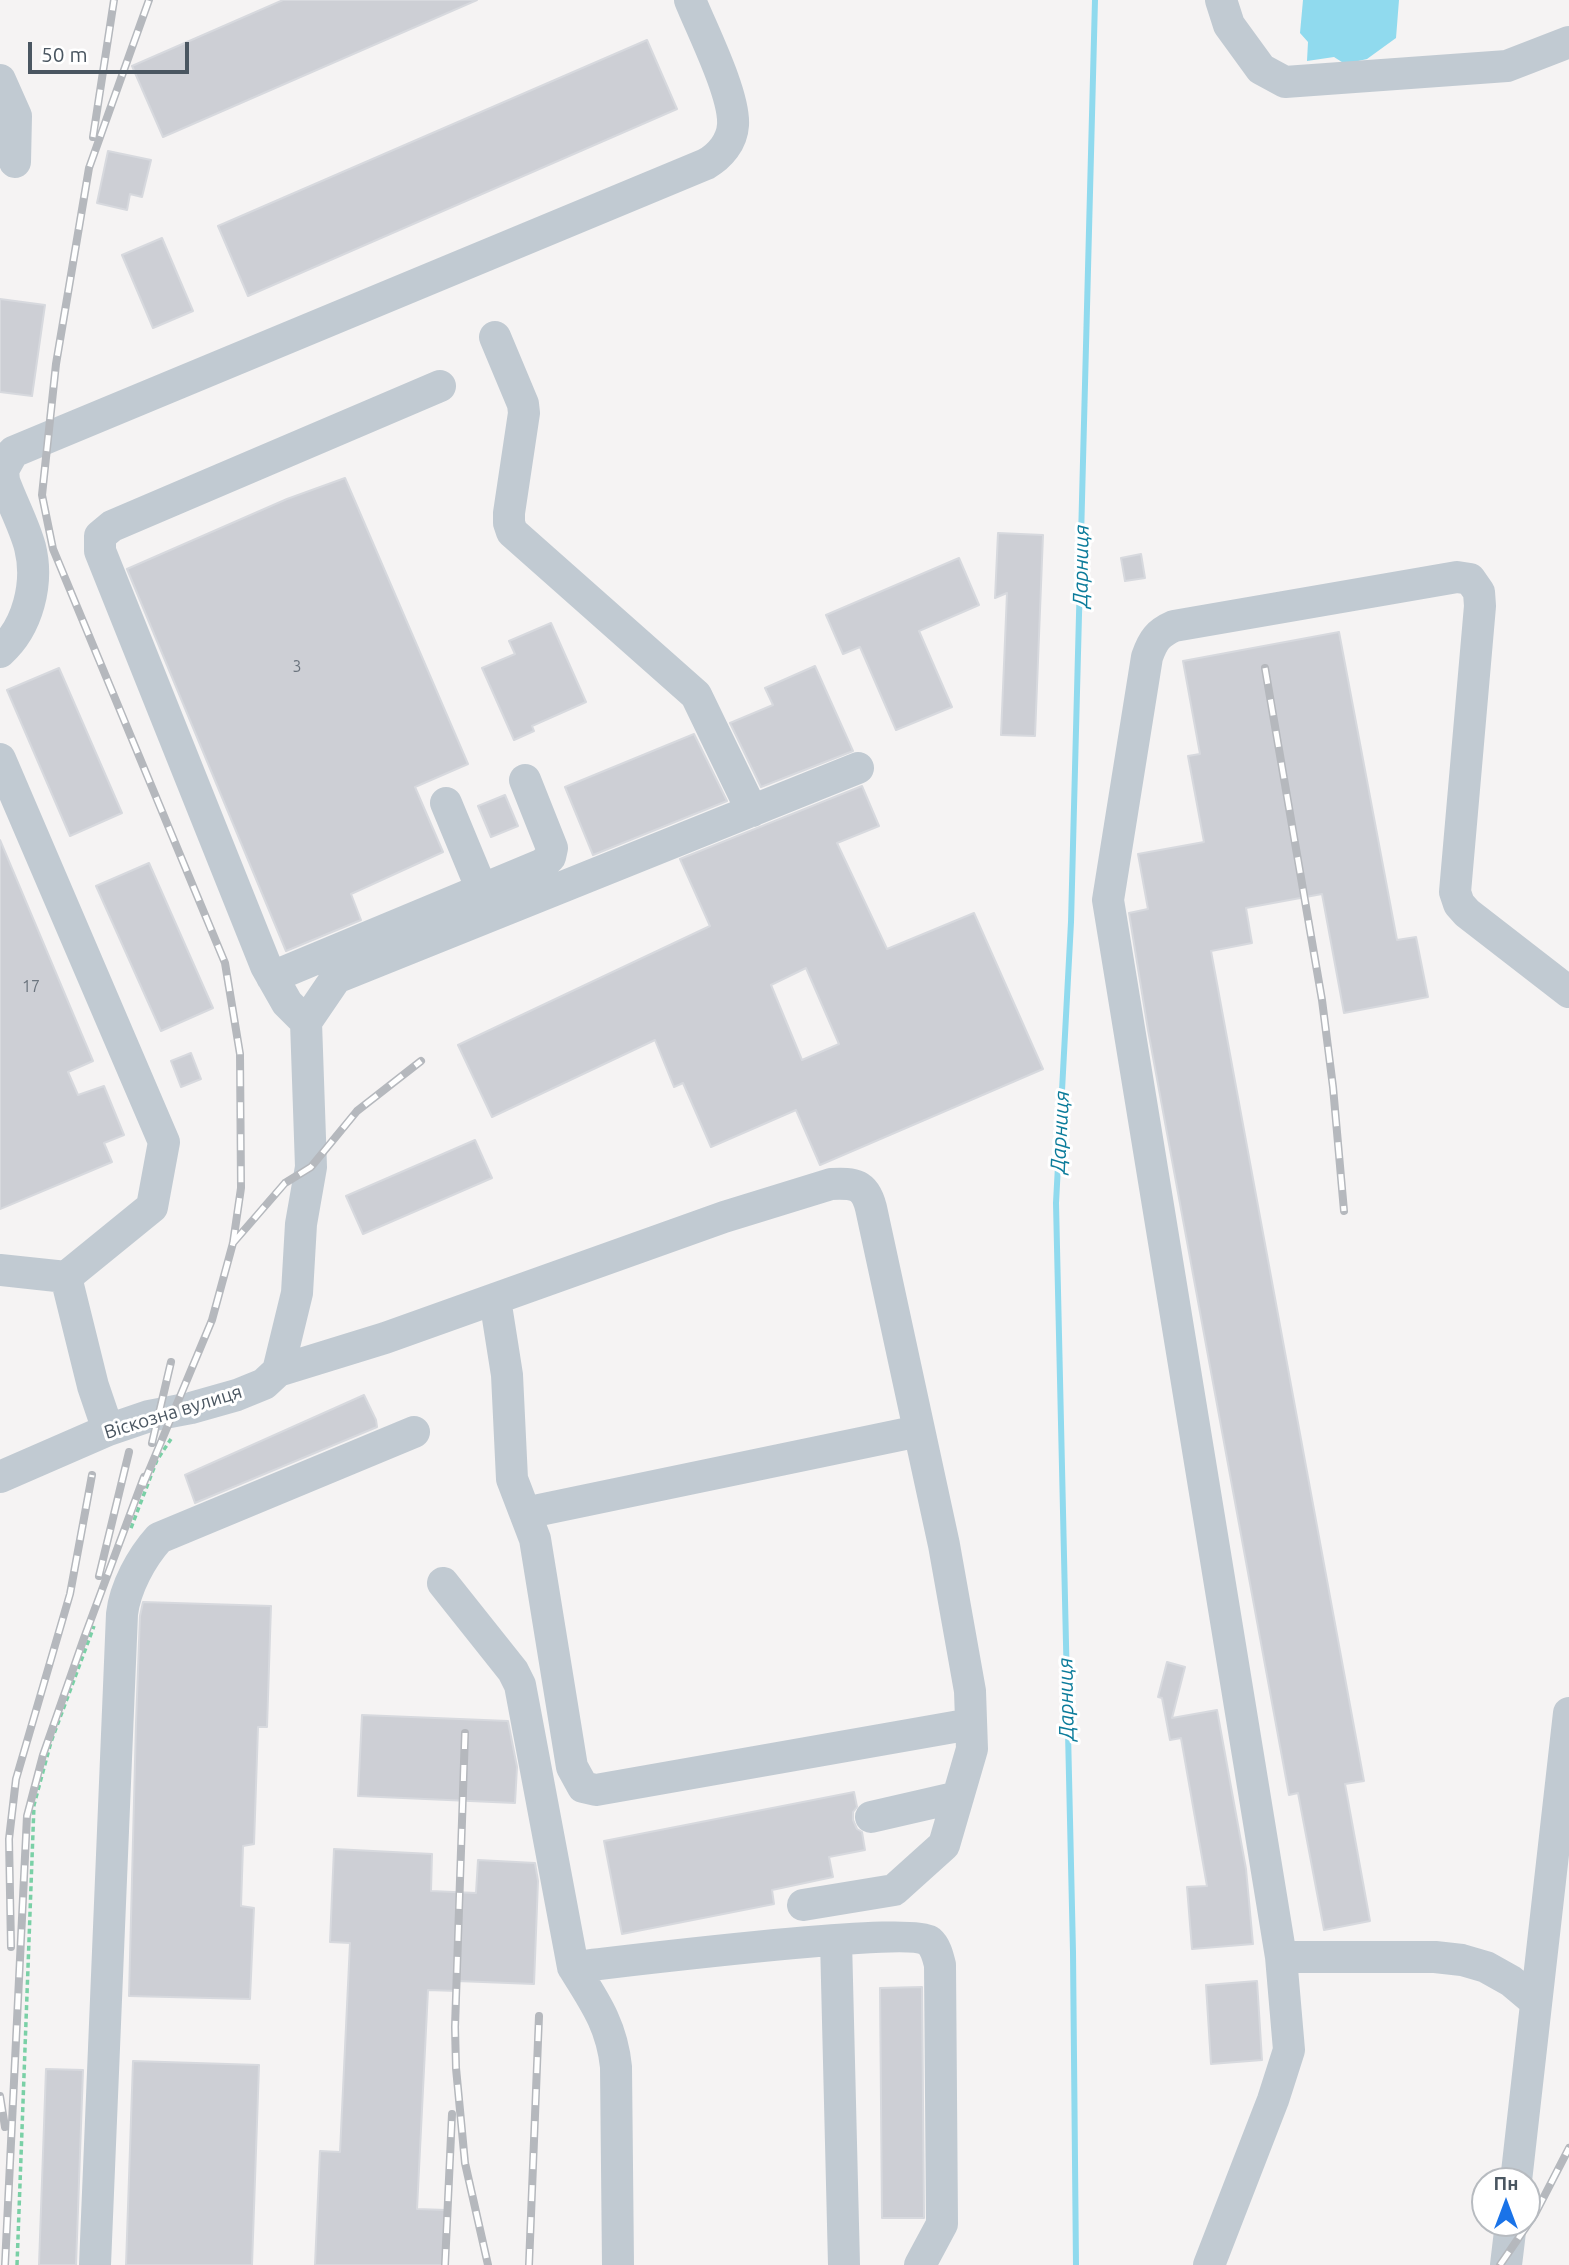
<!DOCTYPE html>
<html>
<head>
<meta charset="utf-8">
<style>
  body { margin:0 }
  #map { position:relative; width:1569px; height:2265px; overflow:hidden; background:#f5f3f3; font-family:Ubuntu,sans-serif }
  canvas { display:block }
  .north { position:absolute; left:1471px; top:2167px; width:70px; height:70px; box-sizing:border-box; background:#fff; border:2px solid #b7bbc0; border-radius:50%; rotate:0deg; font-size:19px; font-weight:700; line-height:28px; text-align:center; color:#4a5661 }
  .north::after { content:''; display:block; margin:auto; width:24px; height:32px; background:#1a73e8; clip-path:polygon(50% 0,100% 100%,50% 72%,0 100%) }
  .scale { position:absolute; left:28px; top:42px; width:161px; height:32px; box-sizing:border-box; border:4px solid #4a5661; border-top:0; padding-left:9px; font-size:21px; line-height:24px; white-space:nowrap; color:#4a5661; -webkit-text-stroke:5px #fff; paint-order:stroke }
</style>
</head>
<body>
<div id="map">
<canvas width="1569" height="2265"></canvas>
<div class="north">Пн</div>
<div class="scale">50 m</div>
</div>
<script>
const g = document.querySelector('canvas').getContext('2d');
g.lineJoin = 'round';
function fill(path, color) { g.fillStyle = color; g.fill(path, 'evenodd'); }
function stroke(path, color, width, dash) { g.strokeStyle = color; g.lineWidth = width; g.lineCap = dash ? 'butt' : 'round'; g.setLineDash(dash || []); g.stroke(path); }
function label(font, color, halo, rows, align = 'center') {
  g.font = font + ' Ubuntu,sans-serif'; g.lineWidth = 6; g.setLineDash([]); g.textBaseline = 'middle'; g.strokeStyle = halo; g.fillStyle = color; for (const [text, x, y, turn = 0] of rows) {
    g.save(); g.translate(x, y); g.rotate((+turn || 0) * Math.PI / 180); g.textAlign = isNaN(turn) ? turn : align; if (halo) g.strokeText(text, 0, 0); g.fillText(text, 0, 0); g.restore();
  }
}
fill(new Path2D(`
  M1303,0h96l-3,38 -29,21 -22,5 -11,-7 -27,4 1,-19 -8,-9z`), '#90daee');
stroke(new Path2D(`
  M1076,2265l-3,-313 -17,-749 15,-281 24,-922`), '#90daee', 6);
const building = new Path2D(`
  M283,0h194l-314,137 -31,-71z
  M647,40l30,69 -429,187 -30,-70z
  M108,151l43,9 -9,37 -12,-3 -3,16 -30,-7z
  M162,238l31,73 -40,17 -31,-73z
  M0,299l45,6 -13,91 -32,-4z
  M345,478l123,286 -53,23 28,65 -92,42 10,26 -75,31 -159,-382 160,-70z
  M998,533l45,2 -8,201 -34,-1 6,-142 -12,5z
  M1141,554l4,24 -20,3 -4,-23z
  M959,558l20,47 -60,26 33,76 -56,23 -36,-83 -17,7 -17,-39z
  M551,623l35,79 -54,24 2,5 -20,9 -32,-72 33,-14 -6,-13z
  M1339,632l58,308 19,-3 12,60 -84,16 -22,-119 -76,14 6,35 -41,8 153,830 -19,3 25,137 -46,9 -26,-137 -9,2 -141,-765 -19,-117 19,-4 -10,-55 66,-12 -16,-86 12,-2 -17,-93z
  M815,666l38,85 -92,36 -31,-64 43,-18 -8,-17z
  M59,668l63,145 -52,23 -63,-146z
  M694,734l33,67 -134,54 -28,-68z
  M862,786l17,40 -42,17 50,106 87,-36 69,156 -223,96 -24,-55 -85,37 -28,-64 -9,4 -19,-47 -163,77 -34,-72 252,-119 -30,-67zM806,968l33,76 -37,16 -31,-75z
  M505,795l13,31 -27,11 -13,-31z
  M0,840l93,221 -25,11 10,23 26,-9 20,49 -20,8 8,19 -112,47z
  M149,863l64,145 -52,23 -65,-145z
  M191,1053l10,26 -20,8 -10,-26z
  M475,1140l17,38 -129,56 -17,-38z
  M364,1395l12,25 1,7 -182,76 -10,-28z
  M143,1602l128,4 -4,121h-9l-4,117 -11,2 -2,60 13,2 -4,91 -121,-3 7,-273 4,-107z
  M1167,1662l18,5 -13,51 45,-8 29,159 7,75 -61,5 -5,-62 20,-1 -26,-148 -11,2 -8,-42 -4,-1z
  M362,1715l146,6 9,46 -2,36 -157,-7z
  M854,1792l3,15 -4,5v8l4,9 5,3 3,18 -36,7 4,20 -61,13 2,14 -152,30 -18,-93z
  M334,1849l98,5 -1,37 45,2 2,-33 57,3 3,18 -4,103 -77,-3v10l-29,-1 -11,219 29,1 -2,55h-129l5,-114 20,1 10,-209 -20,-1z
  M1257,1981l5,79 -51,4 -5,-79z
  M922,1987l2,231h-42l-2,-230z
  M133,2061l126,4 -7,200h-126z
  M46,2069l37,1 -7,195h-37z`);
fill(building, '#cdcfd5');
stroke(building, '#d7d9de', 2);
stroke(new Path2D(`
  M131,1528l26,-68 14,-21
  M17,2265l17,-460 17,-63 43,-116`), '#7ad0a6', 3.5, [5, 3.5]);
stroke(new Path2D(`
  M1221,0l8,25 32,44 24,13 222,-16 62,-24
  M0,80l16,36 -1,46
  M495,337l28,67 1,9 -15,100v10l3,9 184,163 56,116
  M0,652c28,-25 39,-69 30,-105 -6,-22 -18,-44 -26,-66l-1,-11 10,-18 693,-288c14,-8 26,-22 27,-39 2,-30 -31,-95 -43,-125
  M0,759l164,383 -12,65 -86,70 27,109 15,44
  M446,803l36,87
  M272,977l271,-113 7,-7 2,-9 -27,-68
  M306,1022l30,-44 522,-210
  M0,1270l66,7
  M495,1299l12,76 5,104 23,60 37,228 11,20 13,3 375,-66
  M278,1371l19,-78 4,-69 10,-57 -5,-145 -19,-19 -21,-37 -166,-415v-15l12,-10 328,-140
  M0,1477l108,-47 41,-14 42,-8 46,-13 27,-11 14,-13 107,-33 339,-121 107,-33c24,-1 34,0 40,24l73,337 26,146 2,58 -28,96 -50,45 -91,15
  M525,1513l394,-82
  M443,1583l70,88 7,14 53,282
  M871,1817l87,-20
  M836,1940l8,325
  M1536,2002l-25,-21 -25,-14 -24,-7 -27,-3h-154l-173,-1057 39,-243c6,-17 11,-24 27,-31l283,-49 13,2 9,13 1,14 -25,286 4,12 8,9 102,79
  M1516,2181l53,-468
  M95,2265l27,-651c3,-26 19,-56 37,-76l255,-106
  M618,2265l-2,-198c-4,-41 -21,-65 -43,-100 47,-5 332,-41 356,-26 7,6 9,16 11,24l2,259 -22,41
  M1209,2265l64,-165 16,-50 -8,-93
  M1506,2265l5,-42`), '#c1cad2', 32);
const rail = new Path2D(`
  M93,137l21,-137
  M1265,668l57,332 11,87 11,124
  M233,1243l52,-60 26,-16 46,-56 64,-50
  M152,1443l19,-81
  M143,1485l69,-165 21,-77 8,-55 -1,-134 -15,-91 -172,-414 -11,-54 14,-131 33,-196 60,-168
  M99,1576l30,-124
  M465,1733l-10,294 1,41 9,95 23,102
  M11,1947l-2,-108 7,-60 54,-185 22,-119
  M0,2096l5,31
  M5,2265l22,-449 16,-61 41,-117 60,-161
  M445,2265l7,-151
  M529,2265l10,-249
  M1500,2265l35,-51 34,-66`);
stroke(rail, '#b5b8bd', 8);
stroke(rail, '#fff', 5, [16]);
label('16px', '#6b747e', null, [
  ["3",297,667],
  ["17",31,987]
]);
label('19px', '#4a5661', '#fff', [
  ["Віскозна вулиця",173,1412,-17]
]);
label('italic 21px', '#0c7c9b', '#fff', [
  ["Дарниця",1081,566,-89],
  ["Дарниця",1060,1132,-87],
  ["Дарниця",1066,1699,-91]
]);
</script>
</body>
</html>
